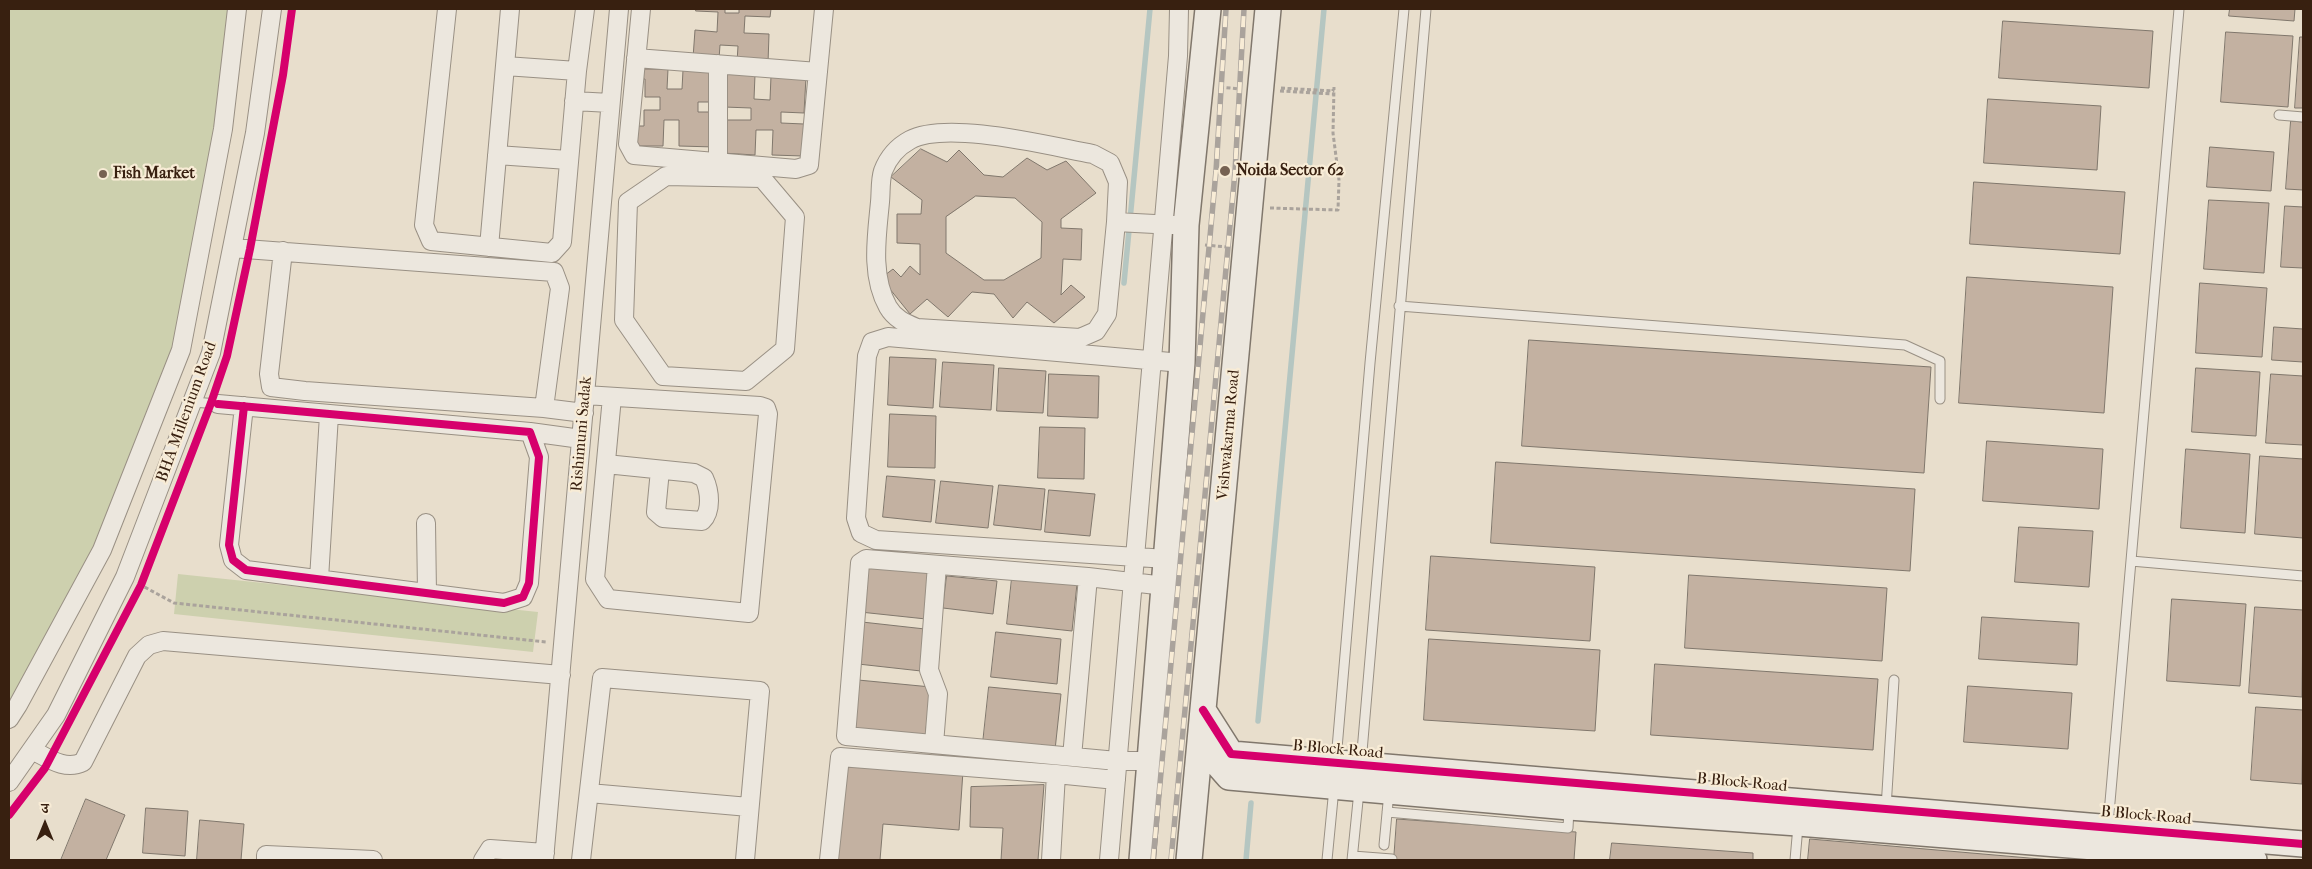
<!DOCTYPE html>
<html>
<head>
<meta charset="utf-8">
<style>
  body { margin:0 }
  #map { position:relative; width:2312px; height:869px; overflow:hidden; background:#e8decc; font-family:"IM FELL French Canon","Noto Serif Devanagari",serif }
  canvas { display:block }
  .frame { position:absolute; inset:0; border:10px solid #382010; pointer-events:none }
  .north { position:absolute; left:20px; top:799px; width:50px; height:50px; -webkit-text-stroke:4px #f8ecd6; paint-order:stroke; rotate:0deg; font-size:14px; font-weight:700; line-height:20px; text-align:center; color:#382010 }
  .north::after { content:''; display:block; margin:auto; width:18px; height:22px; background:#382010; clip-path:polygon(50% 0,100% 100%,50% 72%,0 100%) }
</style>
</head>
<body>
<div id="map">
<canvas width="2312" height="869"></canvas>
<div class="frame"></div>
<div class="north">उ</div>
</div>
<script>
const g = document.querySelector('canvas').getContext('2d');
g.lineJoin = 'round';
function fill(path, color) { g.fillStyle = color; g.fill(path, 'evenodd'); }
function stroke(path, color, width, dash) { g.strokeStyle = color; g.lineWidth = width; g.lineCap = dash ? 'butt' : 'round'; g.setLineDash(dash || []); g.stroke(path); }
function label(font, color, halo, rows, align = 'center') {
  g.font = font + ' "IM FELL French Canon",serif'; g.lineWidth = 4.5; g.setLineDash([]); g.textBaseline = 'middle'; g.strokeStyle = halo; g.fillStyle = color; for (const [text, x, y, turn = 0] of rows) {
    g.save(); g.translate(x, y); g.rotate((+turn || 0) * Math.PI / 180); g.textAlign = isNaN(turn) ? turn : align; if (halo) g.strokeText(text, 0, 0); g.fillText(text, 0, 0); g.restore();
  }
}
fill(new Path2D(`
  M9,9h228l-65,364 -50,127 -113,214z
  M178,574l360,38 -5,40 -359,-38z`), '#cdd0ae');
stroke(new Path2D(`
  M1124,283l26,-274
  M1258,721l66,-712
  M1246,860l5,-57`), '#b5c6c1', 5.5);
const building = new Path2D(`
  M696,9h29v4h14v-4h32l-1,8 -25,-1 -1,17 25,1 -1,29 -31,-1 1,-16 -18,-1 -1,14 -26,-1 2,-28 22,2 1,-20 -22,-1z
  M2230,9h65l-1,12 -65,-5z
  M2003,21l150,10 -4,57 -150,-10z
  M2226,32l67,4 -5,71 -67,-5z
  M2300,37h3v71h-8z
  M639,69h29l-1,20h15l1,-19h33v32h-18v10h17v35l-36,-1v-26h-15l-1,26h-27v-20h8v-16h16v-13h-15v-18h-6z
  M725,74l30,1 -1,24 16,1 1,-24 35,1 -2,36 -23,-1v11l23,1 -1,32 -31,-1 1,-25h-17l-1,25 -33,-2 1,-33h28v-12l-27,-1z
  M1988,99l113,7 -4,64 -113,-7z
  M2291,121l12,1v68l-17,-1z
  M2210,147l64,5 -3,39 -64,-4z
  M921,149l26,13 12,-12 25,25 19,2 24,-19 20,12 19,-9 30,32 -35,26v9l21,1 -1,31 -18,-1 -2,36 10,-10 14,12 -31,26 -27,-21 -14,16 -19,-24 -22,-2 -24,25 -21,-18 -17,15 -29,-36 12,-9 8,8 9,-11 10,9v-31l-23,-1v-29h24l1,-14 -31,-23zM976,196l39,2 27,24 -1,36 -37,22h-20l-38,-27v-36z
  M1974,182l151,10 -5,62 -150,-10z
  M2209,200l60,3 -5,70 -60,-4z
  M2285,206l18,1v61l-22,-1z
  M1967,277l146,10 -9,126 -145,-10z
  M2200,283l67,5 -5,69 -66,-4z
  M2274,327l29,2v33l-31,-2z
  M1529,340l402,27 -7,106 -402,-27z
  M890,357l46,2 -3,49 -45,-3z
  M943,362l51,3 -3,45 -51,-3z
  M999,368l47,3 -3,42 -46,-2z
  M2196,368l64,4 -4,64 -64,-4z
  M1049,374l50,2 -1,42 -50,-2z
  M2271,374l32,2v69l-37,-2z
  M890,414l46,2 -1,52 -47,-1z
  M1040,427l45,1 -1,51 -46,-1z
  M1987,441l116,8 -4,60 -116,-8z
  M2186,449l64,5 -5,79 -64,-5z
  M2260,456l43,3v79l-48,-4z
  M1496,462l419,27 -5,82 -419,-28z
  M887,476l48,4 -4,42 -48,-5z
  M941,481l52,5 -5,42 -52,-5z
  M999,485l46,4 -4,41 -47,-5z
  M1049,490l46,4 -5,42 -45,-4z
  M2019,527l74,4 -4,56 -74,-5z
  M1431,556l164,11 -5,74 -164,-11z
  M865,565l66,7 -5,47 -66,-7z
  M1689,575l198,13 -5,73 -197,-13z
  M947,576l50,5 -4,33 -50,-6z
  M1012,578l65,6 -5,47 -65,-7z
  M2172,599l74,5 -6,82 -73,-5z
  M2255,607l48,3 -1,87 -53,-4z
  M1982,617l97,6 -2,42 -98,-6z
  M862,622l63,7 -4,42 -63,-7z
  M996,632l65,7 -4,45 -66,-7z
  M1429,639l171,11 -5,81 -171,-11z
  M1655,664l223,15 -5,71 -222,-15z
  M858,680l73,7 -6,51 -72,-8z
  M1968,686l104,7 -4,56 -104,-7z
  M989,687l72,7 -6,56 -72,-7z
  M2256,707l47,3 -1,74 -51,-4z
  M846,762l117,9 -4,59 -76,-6 -3,36h-42z
  M1044,785l-6,75h-37l2,-32 -33,-1 1,-40z
  M86,799l39,16 -19,45h-45z
  M146,808l42,3 -3,45 -42,-3z
  M1397,819l179,13 -2,28h-180z
  M200,820l44,4 -3,36h-44z
  M1810,839l242,21h-244z
  M1612,843l141,10v7h-143z`);
fill(building, '#c3b1a1');
stroke(building, '#80776c', 1);
const lane = new Path2D(`
  M2279,115l24,2
  M1399,306l506,39 35,16v38
  M193,402l25,2
  M2131,561l172,15
  M1336,760l34,-397 34,-354
  M1361,763l65,-754
  M1886,808l8,-128
  M1387,812l181,16 1,-19
  M2108,825l71,-816
  M1384,845l5,-53
  M1353,856l39,3
  M1327,860l7,-72
  M1352,860l7,-69
  M1795,860l3,-34`);
const street = new Path2D(`
  M447,9l-23,216 7,16 121,12 10,-11 15,-171 8,-62
  M641,9l-13,135 6,11 162,14 13,-4 15,-156
  M636,58l182,14
  M505,66l72,5
  M574,101l36,2
  M497,155l71,5
  M718,162v-98
  M666,176l96,2 33,39 -10,132 -39,32 -83,-5 -39,-56 4,-118z
  M1116,222l-9,92 -11,17 -16,7 -163,-10c-12,-5 -22,-9 -29,-21 -18,-32 -11,-72 -8,-105 1,-10 0,-22 3,-31 5,-13 14,-24 27,-31 37,-20 139,6 183,14l17,9 8,19 -2,40 58,3
  M489,247l21,-238
  M232,248l322,24 6,16 -16,120 40,5
  M283,251l-14,123 2,13 34,4 239,17
  M585,395l175,11 6,2 2,6 -19,199 -141,-14 -13,-20 17,-182
  M218,404l312,28 9,25 -10,126 -6,14 -19,6 -258,-33 -13,-10 -4,-15 15,-139
  M530,432l51,7
  M606,464l88,9 10,5c6,13 8,33 -2,43l-39,-3 -7,-6 4,-42
  M426,523l1,70
  M1167,559l-291,-19 -15,-7 -5,-15 11,-162 5,-14 16,-5 294,26
  M1088,577l77,9
  M319,579l10,-164
  M9,719l9,-14 84,-155 79,-200 42,-221 14,-120
  M934,744l4,-50 -9,-24 8,-105
  M32,750c16,8 33,21 51,12l54,-106 12,-11 14,-4 398,34
  M1072,757l16,-180 -222,-18 -6,4 -14,173 271,25h34
  M1056,774l60,6
  M9,782l47,-67 69,-138 86,-224 44,-220 17,-124
  M589,793l160,14
  M266,860v-5l107,5
  M483,860l7,-11 55,4
  M544,860l75,-851
  M581,860l21,-182 158,13 -15,169
  M829,860l11,-103 216,17 -5,86
  M1109,860l69,-804 1,-47`);
const secondary = new Path2D(`
  M1203,710l28,44 1072,90
  M1200,744l29,33 340,30 229,16 456,37
  M1142,860l40,-497 4,-138 22,-216
  M1189,860l79,-851`);
stroke(lane, '#999084', 11);
stroke(street, '#999084', 20);
stroke(secondary, '#80776c', 28);
stroke(new Path2D(`
  M1220,87l19,2
  M1281,88l52,3v-2
  M1280,91l54,3
  M1270,208l68,2 1,-30 -6,-47 1,-46
  M1205,245l21,2
  M139,584l35,19 372,39`), '#aaa39c', 3, [4, 2.5]);
stroke(lane, '#ece7de', 9);
stroke(street, '#ece7de', 18);
stroke(secondary, '#ece7de', 25);
const rail = new Path2D(`
  M1153,860l63,-689 10,-162
  M1171,860l64,-688 9,-163`);
stroke(rail, '#aaa39c', 5.5);
stroke(rail, '#f8ecd6', 4, [11]);
stroke(new Path2D(`
  M218,404l312,28 9,25 -10,126 -6,14 -19,6 -258,-33 -13,-10 -4,-15 15,-139
  M1203,710l28,44 1072,90
  M9,815l36,-47 96,-183 70,-182 16,-47 23,-107 33,-174 9,-66`), '#d6006c', 8);
for (const [x, y, r, color] of [
  [1225,171,6,"#766252"],
  [103,174,5,"#766252"]
]) { const dot = new Path2D(); dot.arc(x, y, r, 0, 2 * Math.PI); g.fillStyle = color; g.fill(dot); stroke(dot, '#f8ecd6', 2); }
label('bold 16px', '#382010', '#f8ecd6', [
  ["Noida Sector 62",1236,171],
  ["Fish Market",113,174]
], 'left');
label('16px', '#382010', '#f8ecd6', [
  ["BHA Millenium Road",187,412,-70],
  ["Rishimuni Sadak",582,434,-85],
  ["Vishwakarma Road",1229,435,-85],
  ["B Block Road",1338,750,5],
  ["B Block Road",1742,783,5],
  ["B Block Road",2146,816,5]
]);
</script>
</body>
</html>
